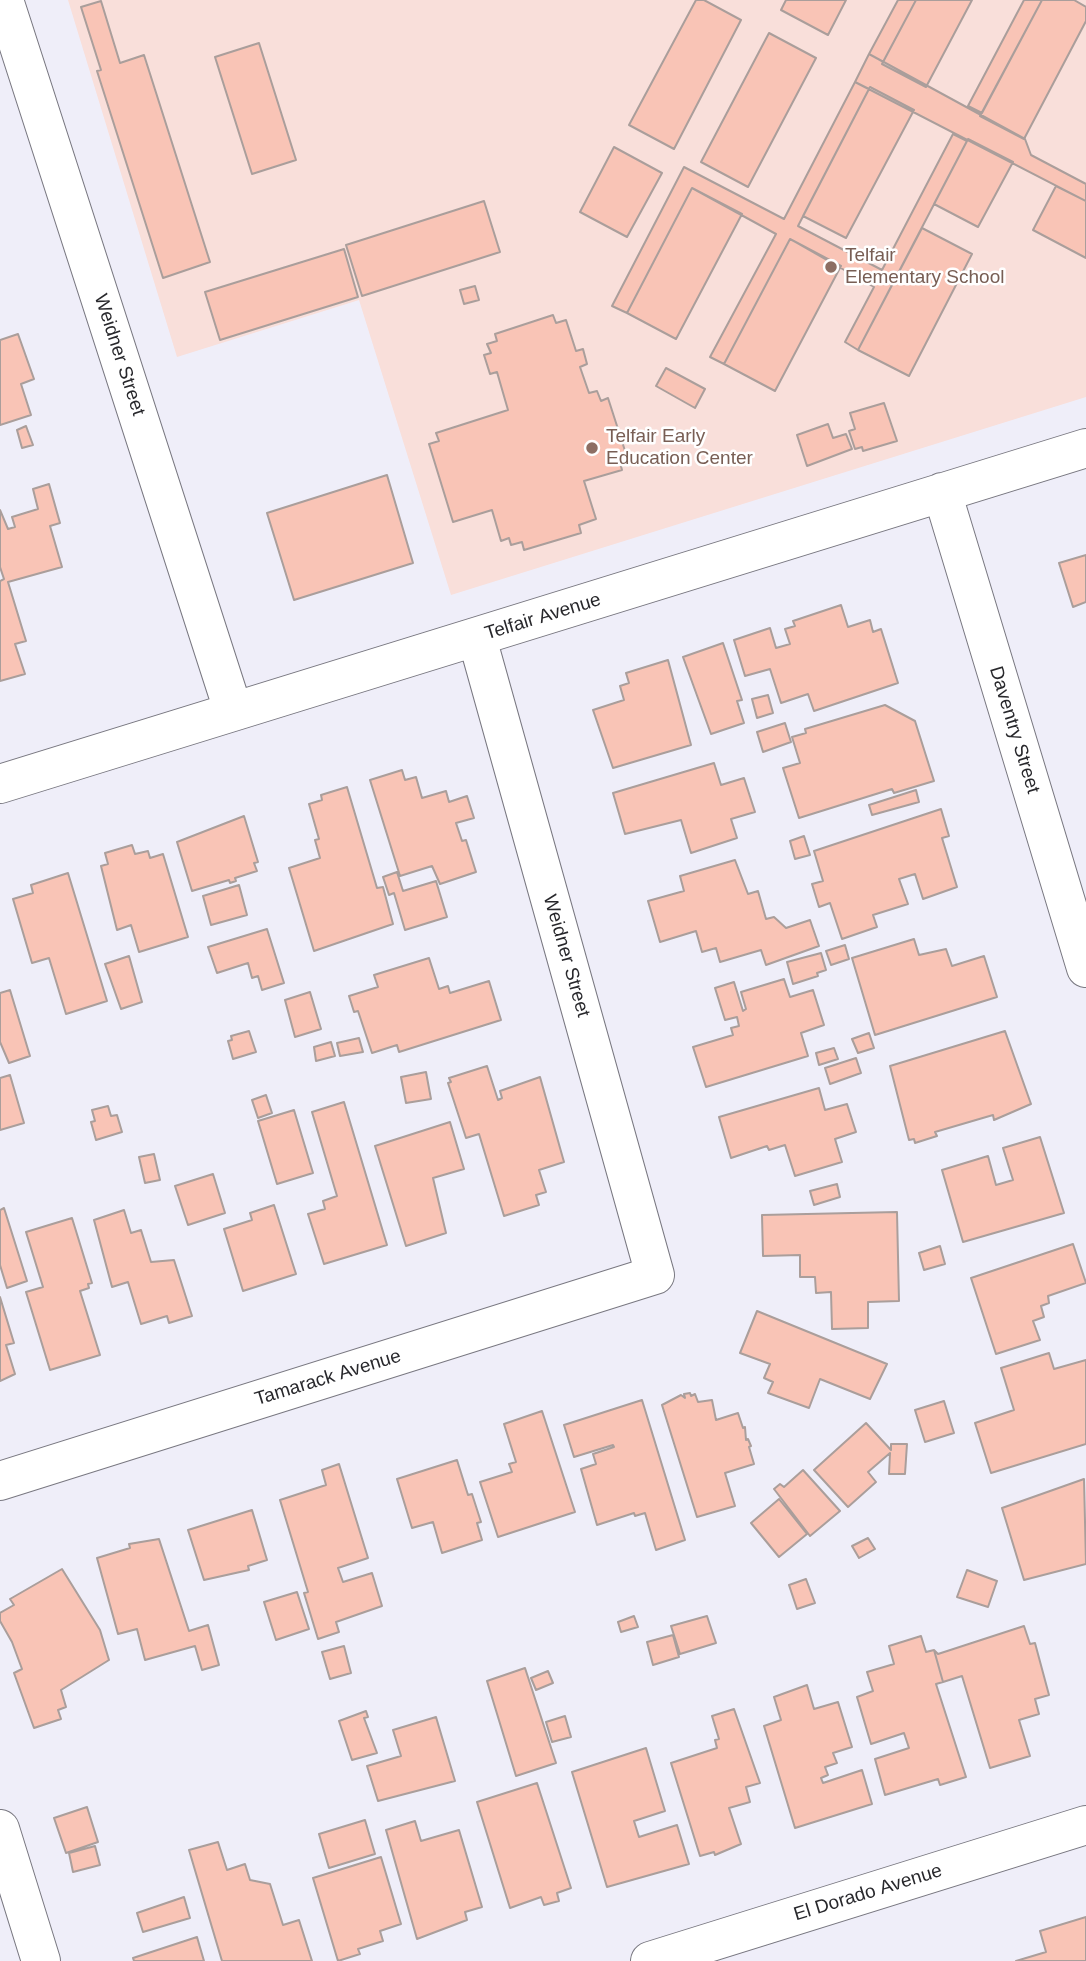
<!DOCTYPE html>
<html>
<head>
<meta charset="utf-8">
<style>
  body { margin:0 }
  canvas { display:block; background:#efeef9 }
</style>
</head>
<body>
<canvas width="1086" height="1961"></canvas>
<script>
const g = document.querySelector('canvas').getContext('2d');
g.lineJoin = 'round';
function fill(path, color) { g.fillStyle = color; g.fill(path, 'evenodd'); }
function stroke(path, color, width, dash) { g.strokeStyle = color; g.lineWidth = width; g.lineCap = dash ? 'butt' : 'round'; g.setLineDash(dash || []); g.stroke(path); }
function label(font, color, halo, rows, align = 'center') {
  g.font = font + ' Arial,sans-serif'; g.lineWidth = 5; g.setLineDash([]); g.textBaseline = 'middle'; g.strokeStyle = halo; g.fillStyle = color; for (const [text, x, y, turn = 0] of rows) {
    g.save(); g.translate(x, y); g.rotate((+turn || 0) * Math.PI / 180); g.textAlign = isNaN(turn) ? turn : align; if (halo) g.strokeText(text, 0, 0); g.fillText(text, 0, 0); g.restore();
  }
}
fill(new Path2D(`
  M68,0h1018v397l-635,198 -92,-295 -182,57z`), '#f9dfda');
const building = new Path2D(`
  M696,0h8l37,20 -67,129 -45,-24z
  M786,0h60l-18,35 -47,-25z
  M898,0h18l-33,62 -14,-8z
  M916,0h56l-46,87 -44,-23z
  M1024,0h18l-60,113 -14,-7z
  M1042,0h32l12,7v14l-62,118 -44,-23z
  M101,1l19,62 24,-8 66,207 -47,16 -66,-207 4,-1 -20,-63z
  M769,33l47,25 -68,129 -47,-25z
  M259,43l37,117 -44,14 -37,-117z
  M869,54l156,85 6,16 55,29v17l-231,-119z
  M855,82l14,7 -71,137 84,44 71,-136 14,7 -109,209 -13,-8 29,-55 -84,-48 -66,125 -14,-7 66,-123 -84,-46 -65,125 -15,-7 72,-139 100,52z
  M870,87l44,23 -68,128 -43,-22z
  M968,139l45,23 -35,65 -44,-23z
  M614,147l48,26 -35,64 -47,-25z
  M1056,186l30,15v57l-53,-28z
  M692,188l50,26 -66,125 -49,-26z
  M484,201l16,51 -138,44 -16,-51z
  M922,228l50,26 -63,122 -51,-26z
  M790,239l51,27 -66,125 -51,-27z
  M344,249l14,48 -138,43 -15,-48z
  M475,286l4,14 -15,4 -4,-14z
  M553,315l3,8 10,-3 10,31 7,-2 4,15 -7,3 9,26 8,-2 4,10 7,-3 19,59 -8,2 3,11 -38,11 12,38 -17,6 2,8 -57,17 -2,-8 -11,3 -2,-7 -8,3 -9,-31 -39,12 -24,-78 10,-3 -3,-8 72,-23 -11,-38 -7,2 -6,-19 7,-2 -4,-9 10,-3 -2,-7z
  M18,334l16,45 -13,5 10,31 -31,10v-85z
  M666,368l39,21 -10,19 -39,-22z
  M884,403l13,38 -34,10 -1,-4 -7,2 -6,-18 6,-2 -5,-16z
  M828,424l5,14 13,-4 6,15 -45,17 -10,-31z
  M26,426l7,19 -11,3 -5,-18z
  M387,475l26,88 -119,37 -27,-87z
  M49,484l11,39 -10,3 12,41 -54,15 18,59 -11,3 10,30 -25,7v-100l4,-2 -4,-12v-57l8,19 7,-2 -3,-10 26,-8 -5,-20z
  M1086,555v47l-13,5 -14,-44z
  M841,605l7,22 22,-7 3,12 8,-3 17,54 -84,28 -6,-17 -27,9 -11,-34 -25,7 -11,-36 36,-12 6,20 14,-4 -5,-15 10,-3 -2,-5z
  M723,643l19,57 -5,1 7,22 -33,11 -28,-77z
  M668,660l23,85 -78,23 -20,-58 31,-10 -4,-14 9,-3 -3,-10z
  M768,695l5,18 -16,5 -5,-19z
  M885,705l30,16 19,60 -40,12 -2,-4 -93,29 -16,-50 17,-5 -8,-26 14,-4 -1,-4z
  M785,723l6,19 -28,10 -6,-20z
  M714,763l7,22 23,-7 11,34 -24,7 6,19 -46,15 -10,-33 -56,14 -12,-41z
  M402,770l3,10 11,-3 6,21 24,-7 3,11 18,-6 7,22 -18,5 6,18 4,-1 10,32 -36,12 -8,-18 -32,10 -30,-96z
  M347,787l30,101 6,-1 10,37 -79,27 -25,-83 31,-10 -5,-18 4,-1 -10,-35 13,-4 -1,-5z
  M916,790l3,12 -47,13 -3,-10z
  M941,809l8,27 -7,2 15,49 -34,12 -8,-25 -16,5 9,25 -35,11 4,12 -35,12 -12,-36 -11,4 -7,-23 11,-3 -9,-30z
  M244,816l14,46 -4,1 3,8 -22,7 1,3 -6,2 -1,-3 -37,11 -15,-49z
  M804,836l6,19 -15,4 -5,-18z
  M132,845l3,9 13,-3 2,7 13,-4 25,83 -49,15 -8,-27 -14,5 -16,-64 7,-2 -3,-11z
  M735,860l13,34 10,-3 8,28 8,-2 12,11 24,-8 9,26 -53,19 -5,-15 -41,12 -4,-14 -14,4 -6,-21 -36,11 -12,-41 36,-10 -4,-15z
  M397,872l6,19 33,-10 11,36 -42,13 -11,-37 -5,2 -6,-18z
  M68,873l39,128 -41,13 -17,-56 -17,5 -19,-64 20,-6 -2,-8z
  M239,885l8,30 -36,10 -8,-29z
  M267,929l17,54 -22,7 -4,-14 -6,2 -4,-15 -31,10 -9,-26z
  M914,939l5,16 27,-6 6,17 32,-10 13,41 -122,38 -23,-77z
  M845,945l4,14 -18,6 -5,-14z
  M821,953l5,17 -9,3 1,3 -25,8 -6,-22z
  M129,956l13,46 -21,7 -16,-45z
  M429,958l10,31 9,-3 2,7 39,-12 12,39 -102,32 -2,-7 -25,8 -14,-42 -4,1 -5,-16 29,-9 -4,-12z
  M784,979l6,18 23,-7 11,35 -23,8 7,23 -102,31 -13,-40 40,-12 -2,-7 8,-2 -2,-9 -12,3 -10,-32 19,-6 9,29 3,-2 -5,-17z
  M10,990l20,66 -21,7 -9,-21v-49z
  M310,992l11,37 -26,8 -10,-37z
  M249,1031l7,21 -23,7 -5,-18 4,-1 -1,-4z
  M1005,1031l26,73 -37,16 -1,-5 -58,17 2,4 -22,7 -1,-4 -5,1 -19,-74z
  M869,1033l5,15 -16,5 -6,-14z
  M359,1038l4,14 -23,4 -3,-13z
  M331,1042l4,14 -19,5 -2,-14z
  M834,1048l4,11 -19,6 -3,-12z
  M856,1058l5,15 -31,11 -5,-16z
  M487,1066l11,34 4,-2 -2,-7 40,-14 24,85 -25,8 7,22 -10,3 3,10 -35,11 -25,-82 -13,4 -18,-55 3,-1 -2,-4z
  M426,1072l5,27 -25,4 -5,-26z
  M10,1075l14,48 -24,7v-52z
  M819,1088l6,22 22,-6 9,28 -21,7 7,23 -47,14 -10,-31 -16,5 -2,-4 -36,12 -12,-41z
  M266,1095l6,18 -14,5 -6,-18z
  M344,1102l43,143 -63,19 -16,-50 17,-5 -2,-8 14,-5 -25,-84z
  M108,1106l3,10 6,-1 5,17 -26,8 -5,-18 4,-1 -3,-11z
  M294,1110l19,63 -36,11 -19,-63z
  M450,1122l14,47 -31,9 13,55 -40,13 -31,-100z
  M1040,1137l24,76 -101,29 -21,-72 46,-14 8,29 17,-5 -10,-32z
  M154,1154l6,26 -15,3 -6,-26z
  M213,1174l12,39 -37,12 -13,-39z
  M837,1184l3,13 -26,8 -4,-14z
  M274,1205l22,69 -53,17 -19,-62 28,-9 -2,-7z
  M4,1208l23,73 -20,7 -7,-23v-55z
  M124,1210l7,23 10,-3 10,32 23,-2 18,56 -23,7 -2,-7 -26,8 -13,-42 -16,5 -18,-67z
  M897,1212l2,89 -31,1v26l-36,1 -1,-37 -15,1 -1,-16h-15v-22l-37,1 -1,-41z
  M72,1218l20,65 -4,1 1,4 -9,3 20,64 -50,15 -24,-78 17,-5 -17,-55z
  M1073,1244l13,39 -38,13 1,7 -8,3 3,11 -11,4 7,19 -44,14 -25,-76z
  M940,1246l5,18 -21,6 -5,-17z
  M0,1297l14,46 -8,2 9,29 -15,7z
  M757,1311l130,53 -17,35 -50,-20 -11,29 -41,-15 5,-11 -9,-4 6,-14 -30,-11z
  M1049,1353l5,16 32,-9v84l-95,29 -16,-50 39,-13 -13,-42z
  M690,1393l1,3 4,-2 3,8 14,-2 4,20 22,-7 5,15 2,-1 1,13 2,-1 3,7 -2,1 5,17 -29,9 10,33 -38,11 -35,-112 19,-10 4,3 -1,-4z
  M642,1400l43,140 -29,10 -11,-37 -10,3 -1,-3 -37,12 -16,-56 15,-5 -3,-10 21,-7 -1,-2 -39,12 -10,-32z
  M944,1401l10,32 -29,9 -10,-32z
  M542,1411l33,101 -77,25 -18,-55 32,-10 -3,-8 7,-2 -12,-38z
  M866,1423l25,27v-6h16l-2,30h-16l1,-21 -22,19 8,10 -28,25 -34,-37z
  M457,1460l11,35 4,-1 9,28 -4,1 5,17 -40,13 -9,-31 -21,6 -15,-49z
  M339,1464l29,94 -30,10 5,14 29,-9 10,33 -46,16 3,10 -21,7 -14,-46 4,-1 -28,-92 46,-15 -4,-15z
  M803,1470l37,41 -30,25 -36,-47 6,-5 4,3z
  M1084,1479l2,85 -62,16 -22,-72z
  M779,1499l28,35 -28,23 -28,-34z
  M252,1510l15,50 -19,6 1,4 -45,10 -16,-50z
  M868,1538l7,11 -16,9 -7,-12z
  M159,1539l30,92 19,-6 11,40 -17,5 -7,-24 -50,14 -8,-31 -19,5 -21,-76 33,-10 -1,-4z
  M62,1569l38,61 9,30 -48,30 5,17 -8,3 3,9 -27,9 -20,-55 8,-4 -10,-27 -12,-21v-8l14,-8 -4,-6z
  M967,1570l30,11 -9,26 -31,-10z
  M806,1579l9,24 -18,6 -8,-24z
  M297,1592l12,37 -33,11 -12,-38z
  M634,1616l4,11 -17,5 -3,-10z
  M707,1616l9,27 -36,11 -9,-28z
  M1024,1626l6,18 5,-1 14,52 -14,4 4,15 -20,6 11,36 -40,12 -28,-92 -19,6 -9,-32 4,4z
  M673,1635l6,22 -26,8 -6,-23z
  M921,1636l5,16 8,-2 9,32 -7,2 30,93 -26,8 -2,-6 -53,16 -10,-36 34,-11 -5,-15 -33,11 -14,-47 16,-6 -6,-19 27,-8 -5,-18z
  M344,1646l7,27 -21,6 -8,-27z
  M525,1668l31,95 -40,13 -29,-95z
  M548,1671l5,12 -17,7 -5,-12z
  M807,1685l7,24 24,-7 14,45 -19,6 4,10 -12,4 3,8 -7,3 2,5 39,-13 10,34 -77,24 -31,-102 17,-6 -7,-23z
  M734,1709l26,74 -14,4 4,15 -21,6 12,36 -26,11 -1,-3 -14,4 -29,-93 46,-15 -2,-8 4,-1 -7,-23z
  M366,1711l2,6 -4,1 13,35 -25,7 -13,-39z
  M565,1716l6,21 -19,5 -6,-20z
  M436,1717l19,64 -77,20 -11,-35 34,-10 -8,-26z
  M646,1748l19,63 -31,10 5,16 38,-12 12,39 -82,23 -35,-115z
  M537,1783l34,105 -14,5 2,8 -15,4 -3,-8 -31,11 -33,-106z
  M87,1807l11,35 -32,11 -12,-35z
  M365,1820l10,34 -46,14 -10,-34z
  M415,1821l6,20 38,-11 23,77 -17,5 2,8 -50,19 -31,-109z
  M218,1842l9,28 18,-6 5,16 20,4 13,41 16,-5 13,41h-90l-33,-111z
  M95,1846l5,19 -27,7 -4,-19z
  M381,1857l20,67 -21,7 3,10 -25,8 2,5 -22,7 -25,-83z
  M184,1897l6,21 -47,14 -6,-19z
  M1086,1917v44h-70l30,-9 -6,-21z
  M197,1937l7,24h-70l-1,-3z`);
fill(building, '#f9c4b6');
stroke(building, '#aa9e9b', 2);
const minor = new Path2D(`
  M4,0l229,710
  M942,492l144,476
  M0,784l1086,-336
  M0,1481l655,-206 -178,-637
  M0,1829l41,132
  M650,1961l436,-136`);
stroke(minor, '#797881', 40);
stroke(minor, '#fff', 38);
for (const [x, y, r, color] of [
  [831,267,7,"#8d6e63"],
  [592,448,7,"#8d6e63"]
]) { const dot = new Path2D(); dot.arc(x, y, r, 0, 2 * Math.PI); g.fillStyle = color; g.fill(dot); stroke(dot, '#fff', 2.5); }
label('19px', '#785e54', '#fff', [
  ["Telfair",845,256],
  ["Elementary School",845,278],
  ["Telfair Early",606,437],
  ["Education Center",606,459]
], 'left');
label('19px', '#28282c', '#fff', [
  ["Weidner Street",119,355,72],
  ["Telfair Avenue",543,617,-17],
  ["Daventry Street",1014,730,73],
  ["Weidner Street",566,956,74],
  ["Tamarack Avenue",328,1378,-17],
  ["El Dorado Avenue",868,1893,-17]
]);
</script>
</body>
</html>
